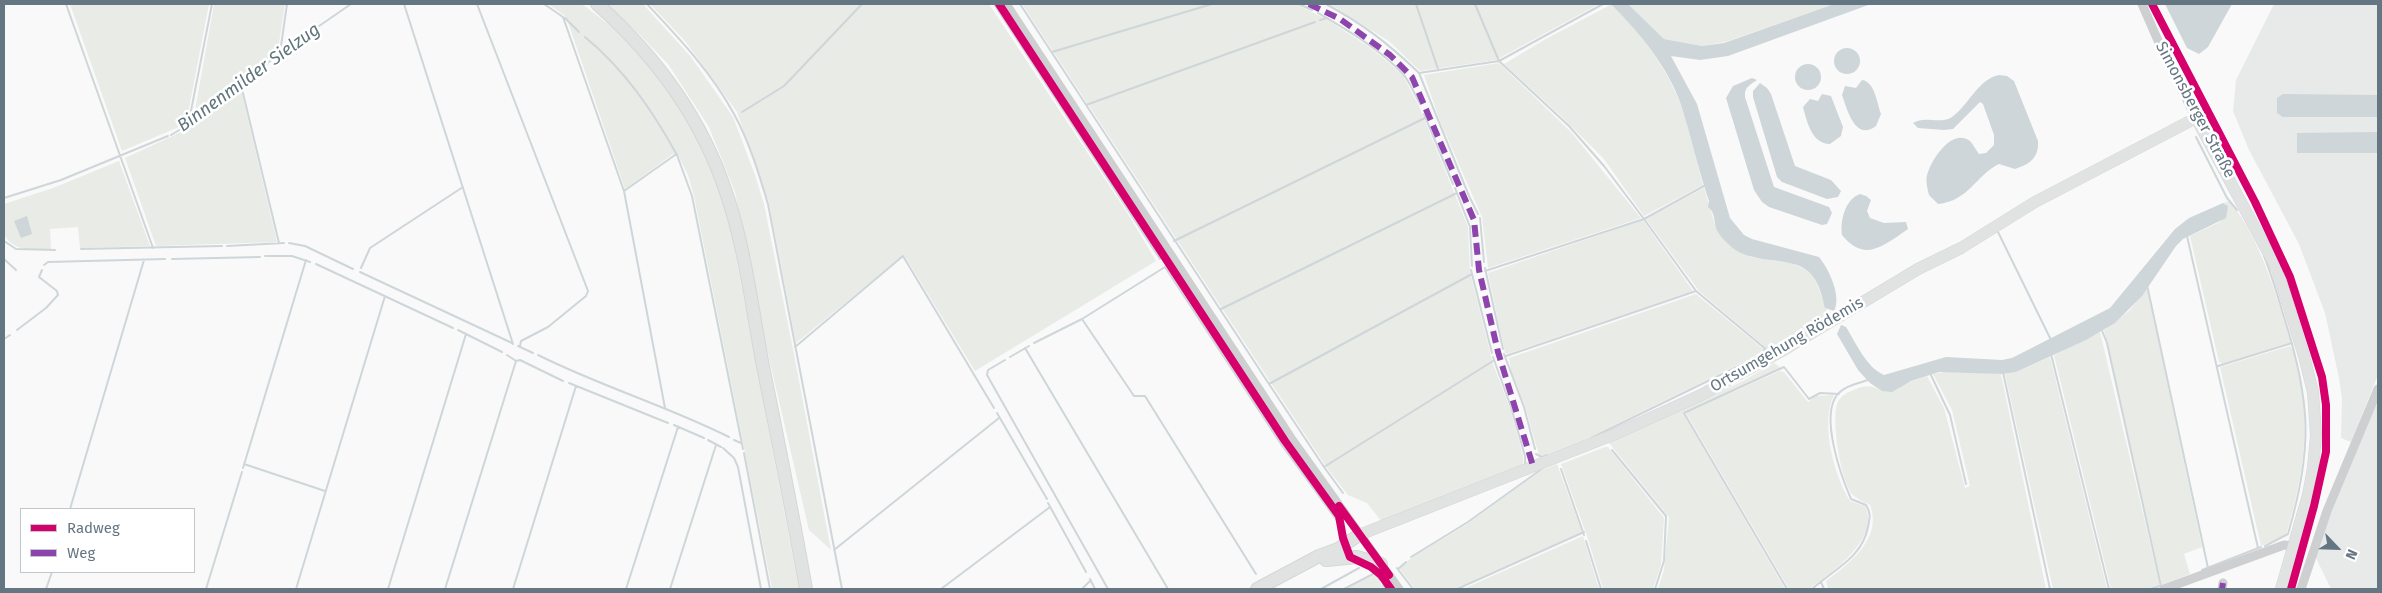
<!DOCTYPE html>
<html>
<head>
<meta charset="utf-8">
<style>
  body { margin:0 }
  #map { position:relative; width:2382px; height:593px; overflow:hidden; background:#f9f9f9; font-family:"Fira Sans",sans-serif }
  canvas { display:block }
  .frame { position:absolute; inset:0; border:5px solid #657683; pointer-events:none }
  .legend { position:absolute; left:20px; top:508px; width:175px; height:65px; box-sizing:border-box; background:#fff; border:1px solid #c1c8cd; margin:0; padding:6px 9px; list-style:none; font-size:15px; color:#657683 }
  .legend li { display:flex; align-items:center; gap:10px; height:25px }
  .legend b { width:25px; border:1px solid #c1c8cd }
  .north { position:absolute; left:2312px; top:523px; width:50px; height:50px; -webkit-text-stroke:4px #fff; paint-order:stroke; rotate:114deg; font-size:14px; font-weight:700; line-height:20px; text-align:center; color:#657683 }
  .north::after { content:''; display:block; margin:auto; width:18px; height:22px; background:#657683; clip-path:polygon(50% 0,100% 100%,50% 72%,0 100%) }
</style>
</head>
<body>
<div id="map">
<canvas width="2382" height="593"></canvas>
<div class="frame"></div>
<ul class="legend">
<li><b style="height:6px;background:#d6006c"></b>Radweg</li>
<li><b style="height:6px;background:#8e44ad"></b>Weg</li>
</ul>
<div class="north">N</div>
</div>
<script>
const g = document.querySelector('canvas').getContext('2d');
g.lineJoin = 'round';
function fill(path, color) { g.fillStyle = color; g.fill(path, 'evenodd'); }
function stroke(path, color, width, dash) { g.strokeStyle = color; g.lineWidth = width; g.lineCap = dash ? 'butt' : 'round'; g.setLineDash(dash || []); g.stroke(path); }
function label(font, color, halo, rows, align = 'center') {
  g.font = font + ' "Fira Sans",sans-serif'; g.lineWidth = 5; g.setLineDash([]); g.textBaseline = 'middle'; g.strokeStyle = halo; g.fillStyle = color; for (const [text, x, y, turn = 0] of rows) {
    g.save(); g.translate(x, y); g.rotate((+turn || 0) * Math.PI / 180); g.textAlign = isNaN(turn) ? turn : align; if (halo) g.strokeText(text, 0, 0); g.fillText(text, 0, 0); g.restore();
  }
}
fill(new Path2D(`
  M2274,4h104v371l-27,67 -10,-4 1,-39 -3,-21 -14,-65 -26,-69 -50,-94 -16,-39 3,-31z
  M2378,398v191h-47l-17,-35z`), '#e8e9e9');
fill(new Path2D(`
  M70,4h139l-23,120 -64,27z
  M214,4h71l-7,46 -83,69 -1,-3z
  M548,4h34l30,23 38,39 40,56 18,37 14,36 11,46 66,348h-27l-78,-393 -6,-21 -10,-20 -5,-1 -48,35 -56,-164 -5,-10z
  M606,4h37l48,53 42,60 22,58 9,29 29,145 38,201 -22,-20 -47,-202 -27,-136 -26,-65 -41,-63 -30,-31z
  M650,4h339l139,210 28,47 -181,110 -71,-116 -108,88 -27,-140 -32,-91 -52,-71z
  M1022,4h274l30,15 43,28 20,16 14,13 16,30 49,121 2,45 23,92 17,44 13,47v11l-141,56 -15,-19 -19,-8 -21,-27z
  M1330,4h269l-103,56 -76,11 -30,-29z
  M1612,4c27,28 54,62 68,99 9,25 16,56 23,82l-59,31 -40,-57 -42,-42 -58,-53 40,-24z
  M1628,4h206l-109,38 -23,4 -38,-7z
  M1499,63l72,69 70,86 -153,50 -6,-51 -42,-96 -16,-46z
  M239,89l2,1 36,152 -121,4 -31,-88 71,-33z
  M119,161l31,85 -70,2 -2,-21 -28,2 1,21c-18,0 -38,2 -47,-16v-30l49,-16z
  M1704,188l12,40 35,29 40,6 22,10 17,47 -57,34 -74,-63 -53,-72z
  M2230,201c32,42 45,91 61,141l-68,22 -4,-2 -29,-126 30,-14 8,-16 -5,-3z
  M1643,220l50,71 -186,63 -2,-1 -17,-80z
  M2147,288l55,259 -18,7 6,20 -28,11 -58,-255 25,-19z
  M1696,294l66,54 1,4 -181,89 -40,15 -3,-1 -14,-49 -14,-35 -2,-13z
  M2100,332l60,253 -15,4h-34l-57,-234z
  M2290,346c6,6 8,20 9,29 12,55 3,106 -13,160l-25,11 -41,-179z
  M2050,357l57,232h-54l-48,-215 11,-2z
  M1774,363l7,5 -98,45 102,176h-127l6,-19 5,-53 -60,-74 134,-62z
  M1780,371l4,1 24,30 8,-6 18,-1c-14,28 0,81 16,106l15,5c16,33 -34,67 -56,83h-20l-103,-176z
  M1951,371l50,3 45,215h-218l-2,-8c24,-18 57,-43 44,-76 -6,-3 -13,-6 -17,-10 -12,-12 -23,-79 -15,-93 4,-8 11,-10 18,-13 10,-4 17,-4 26,2 16,-4 29,-10 45,-15l17,32 21,80 5,-2 -18,-76 -19,-36z
  M1605,447h3l56,71 -3,47 -8,24h-50l-15,-50 -27,-75z
  M1557,464l25,68 -128,57h-39l-16,-21 15,-12 52,-31 76,-55z
  M1583,536l16,53h-136z
  M1374,575l11,14h-39z`), '#e8ebe6');
fill(new Path2D(`
  M1611,4h17l36,35 38,7 22,-3 110,-39h37l-143,52 -28,4 -29,-4 26,48 33,114 14,17 8,4 67,18c10,12 23,40 15,54l-9,-3c-9,-43 -22,-44 -62,-49 -10,-2 -21,-4 -29,-10 -7,-6 -15,-13 -18,-21 -2,-7 -1,-16 -8,-21l1,-6c-11,-32 -18,-65 -28,-96 -12,-37 -43,-74 -70,-101z
  M2165,4h67l-24,43 -9,7 -12,-6z
  M1834 61a13 13 0 1 1 26 0a13 13 0 1 1-26 0Z
  M1795 77a13 13 0 1 1 26 0a13 13 0 1 1-26 0Z
  M1999,75l8,1 7,5 24,60c1,17 -8,23 -23,28l-16,-5c-23,11 -30,37 -61,40l-9,-9c-2,-8 -4,-16 -1,-23 5,-14 24,-44 42,-31 3,3 6,9 9,13l7,-1 8,-8v-10l-11,-31 -3,-2 -27,27 -9,1 -26,-2 -5,-5c12,-8 26,2 39,-6 16,-11 26,-38 47,-42z
  M1752,78l5,2c-7,5 -13,7 -12,17l29,90 55,20 3,6 -5,11 -5,1 -53,-18 -7,-5 -8,-12 -28,-92 7,-12z
  M1862,80c13,2 15,23 19,34l-5,12c-21,16 -29,-17 -34,-31l3,-9 11,2z
  M1760,83l7,5 4,6 24,72 36,14 10,11 -3,6 -11,2 -45,-17 -5,-5 -24,-80v-6z
  M1822,94l9,2 12,31 -2,9 -11,8c-18,0 -23,-22 -27,-37l7,-8 8,2z
  M2283,94l95,1v22h-95l-6,-4v-15z
  M2378,132v21h-81v-20z
  M1860,194l6,2 5,4 -4,11 3,7 14,5 22,-1 2,7c-25,17 -43,34 -66,6 -2,-14 3,-36 18,-41z
  M2223,203l5,3 -2,12 -43,21 -7,7 -34,50 -27,27 -29,17 -70,32 -13,2 -64,-2 -28,9 -19,11 -10,-1 -12,-8 -12,-13 -21,-36 4,-9 5,2c10,16 20,40 38,48l62,-18 56,3 10,-2 98,-50 65,-79 14,-11z
  M27,216l5,18 -11,4 -7,-17z`), '#ced6d9');
stroke(new Path2D(`
  M66,4l87,244
  M404,4l109,340
  M477,4l111,287 -2,5 -38,31 -27,14 -1,5
  M544,4l19,13 61,174 41,217
  M647,4c32,34 65,69 87,110 15,27 25,60 34,90l74,385
  M994,4l166,255
  M1020,4l249,380
  M1299,4l13,6
  M1326,4c37,20 63,40 93,69l80,-12 104,-57
  M1416,4l22,65
  M1475,4l24,57 70,65 35,40 40,53 -159,52
  M1318,13c29,17 62,36 85,61 7,8 12,21 17,30
  M565,18l14,14
  M1320,20l7,-2
  M585,37c40,33 67,73 92,118
  M1052,52l160,-48
  M280,53l7,-49
  M1419,73l50,123 9,18
  M241,85l38,158
  M1086,105l229,-83
  M742,112l42,-26 78,-82
  M1424,114l29,70
  M188,126l24,-122
  M171,135l31,-19 78,-63 71,-49
  M2196,137l31,61 10,12
  M1704,186l-60,33 52,72 72,60
  M1455,188l15,39 2,39
  M624,191l51,-36h2l15,41 51,253
  M4,198l57,-18 107,-44
  M1480,218l4,44
  M1998,232l53,108
  M2187,236l71,312
  M4,241l12,8 39,1
  M1174,241l251,-123
  M289,243l16,3 48,23
  M227,246l57,-3
  M81,249l141,-3
  M265,256h27l18,6
  M2264,256c8,19 14,41 20,61 27,85 29,131 4,217l-23,12
  M4,259l12,11
  M172,259l88,-2
  M316,264l137,64
  M44,265l4,-3 117,-3
  M361,268l9,-20 93,-61
  M1485,268l18,81
  M1471,270l21,83
  M360,272l152,71
  M1472,274l-203,110 55,83 169,-106
  M2147,285l61,283
  M1221,309l236,-116
  M1082,319l52,77h11l111,178
  M2101,328l6,15 54,243
  M17,330l29,-22 12,-13 -1,-4 -18,-14 3,-7
  M458,330l44,22
  M4,339l6,-4
  M1034,343l48,-24 83,-52 116,177 57,78
  M518,346l15,7
  M795,347l108,-91 91,152
  M1025,348l143,241
  M1504,354l20,53 11,42
  M2051,354l58,235
  M538,355c62,31 129,51 191,82
  M1506,356l190,-65
  M1010,357l19,-11
  M1493,357l18,50 14,49v8
  M1005,360l-17,10 -1,5 121,214
  M516,361l4,-1 43,21
  M2218,366l74,-23
  M2003,372l47,217
  M1930,373l20,42 16,69
  M569,383l99,40
  M997,413l50,86
  M674,425l30,13
  M1591,438l170,-83 4,-7
  M708,440l13,7
  M734,440l7,3
  M723,448l11,10 4,9 23,122
  M1612,450l54,66 -2,45 -9,28
  M744,453l26,136
  M1536,454l6,3 5,-2
  M244,464l81,27
  M1324,467l19,26
  M243,468l63,-208
  M1561,469l23,66
  M1048,503l38,69
  M70,509l74,-249
  M1586,541l15,48
  M834,550l165,-132
  M1411,557l57,-35 75,-54
  M1397,568l16,21
  M1398,569l8,-7
  M2202,570l59,-23
  M1374,573l6,7
  M1090,579l5,10
  M1821,582l3,7
  M1383,585l3,4
  M46,589l6,-17
  M206,589l36,-117
  M296,589l89,-293
  M388,589l78,-255
  M445,589l71,-228 -9,-6
  M513,589l63,-203
  M626,589l52,-162
  M670,589l46,-144
  M941,589l109,-82
  M1082,589l8,-8
  M1321,589l38,-21
  M1344,589l31,-16
  M1457,589l127,-57
  M1787,589l-103,-176 100,-46 25,32 11,-6 19,1
  M1812,589c22,-20 50,-31 56,-62 2,-10 3,-14 -2,-22l-15,-6c-10,-23 -31,-82 -14,-104 7,-9 20,-11 31,-15
  M2150,589l10,-3`), '#ced6d9', 2);
const major = new Path2D(`
  M1359,535l254,-100 86,-39 81,-44 138,-83 43,-21 74,-46 161,-84 81,151 27,87 9,36 3,43 -3,33 -5,27 -27,94`);
const highway = new Path2D(`
  M597,4c59,52 104,113 129,188 19,55 26,117 37,174 15,74 30,149 43,223
  M1326,560l31,-3 24,7
  M1257,589l62,-33 19,-7 21,-14`);
stroke(major, '#d5d6d7', 12);
stroke(highway, '#d5d6d6', 14);
stroke(new Path2D(`
  M1006,4l285,434 108,151
  M2142,4l21,48 33,66
  M2164,589l120,-44 9,1
  M2222,589l1,-6
  M2301,589l26,-78 51,-122`), '#cecfd0', 9);
stroke(major, '#e1e2e2', 11);
stroke(highway, '#e1e2e2', 12);
stroke(new Path2D(`
  M1309,4l31,15 50,36 22,22 62,143 5,50 19,82 35,114
  M2222,589l1,-6`), '#8e44ad', 6, [12, 6]);
stroke(new Path2D(`
  M999,4l286,437 54,75 4,22 7,19 21,10 10,8 10,14
  M2152,4l103,198 35,75 32,100 4,28v47l-12,54 -23,83
  M1339,506l50,69`), '#d6006c', 8);
label('16px', '#657683', '#fff', [
  ["Simonsberger Straße",2195,110,62],
  ["Ortsumgehung Rödemis",1787,345,-30]
]);
label('italic 18px', '#60757c', '#fff', [
  ["Binnenmilder Sielzug",249,78,-36]
]);
</script>
</body>
</html>
